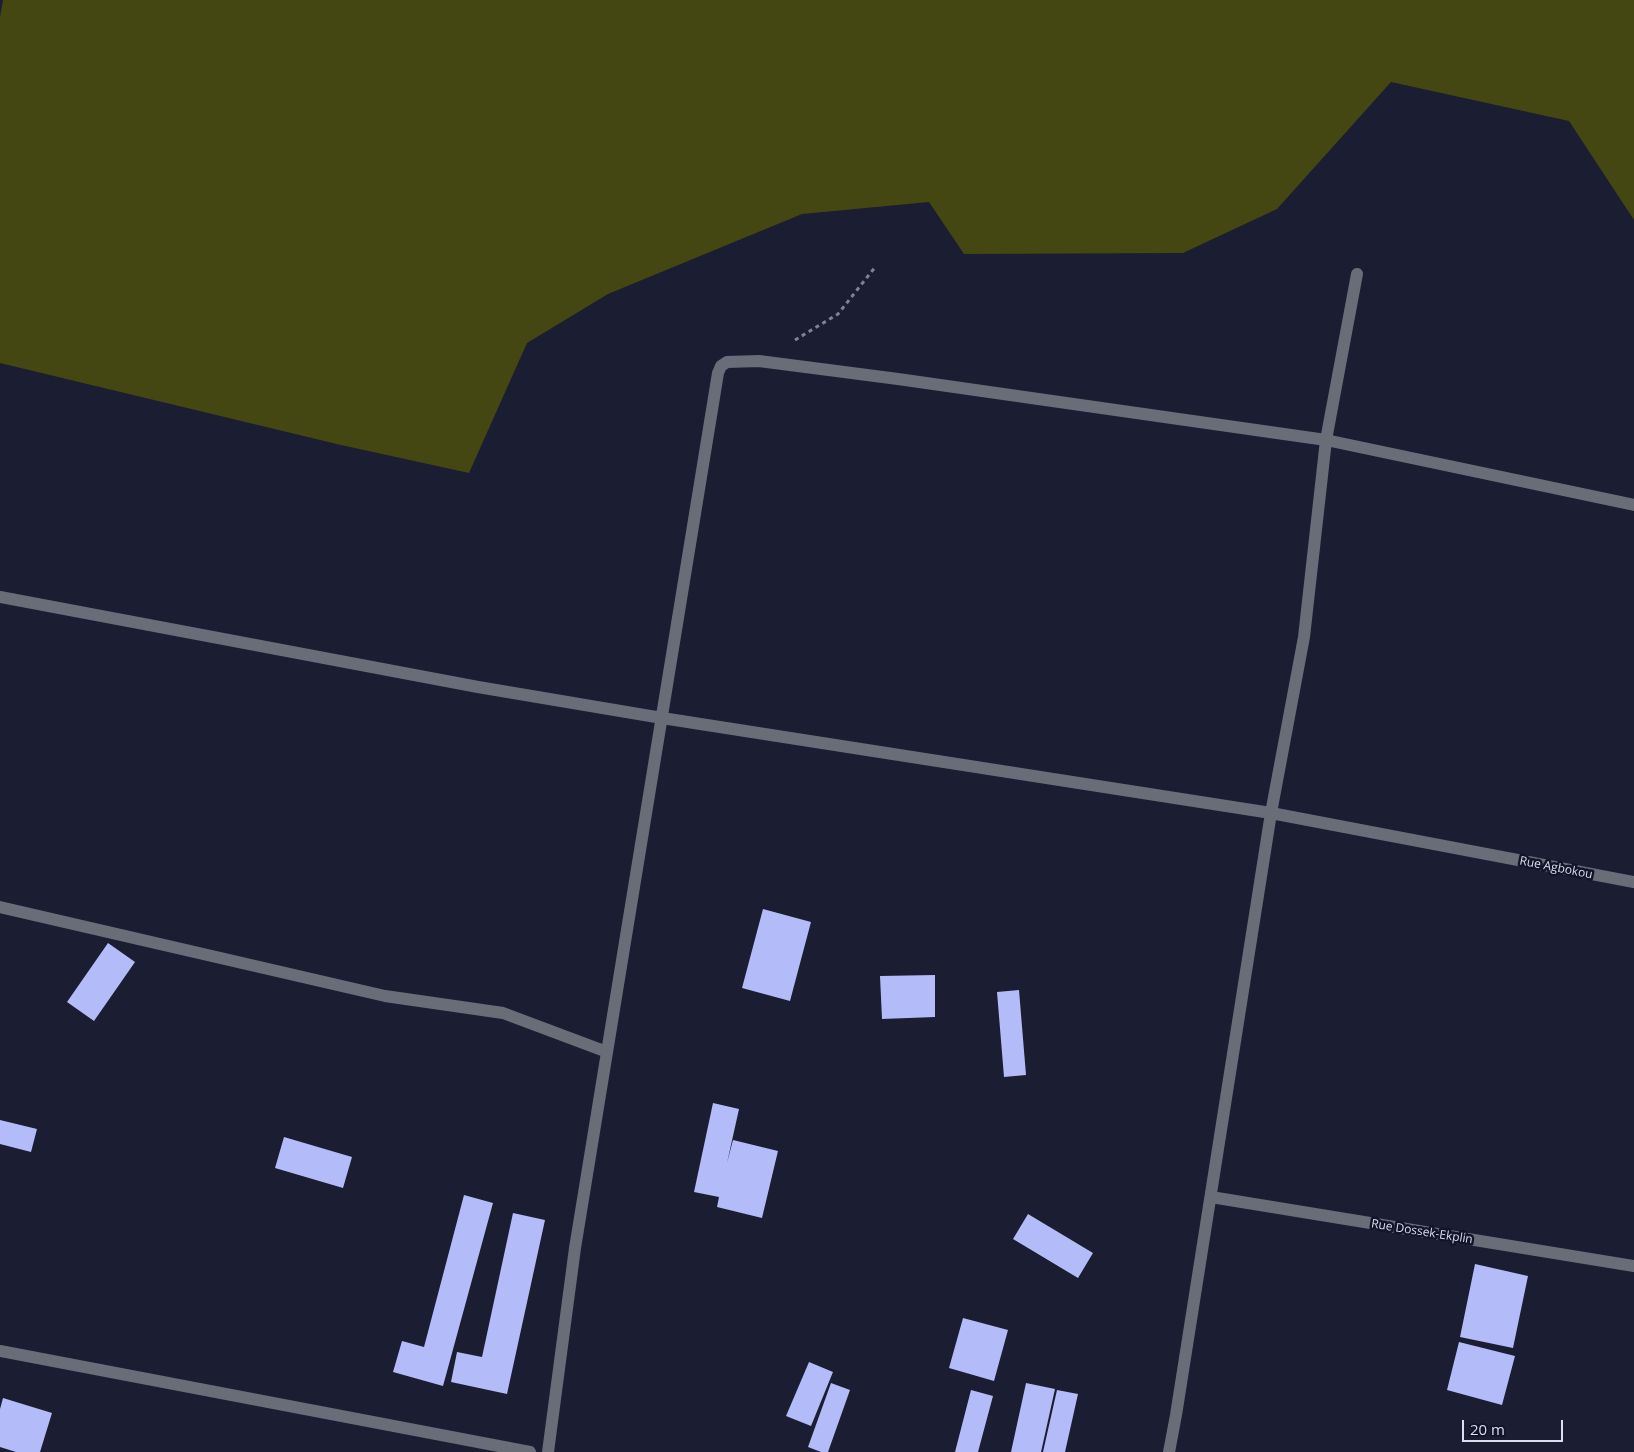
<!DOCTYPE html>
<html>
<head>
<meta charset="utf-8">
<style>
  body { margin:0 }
  #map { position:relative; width:1634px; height:1452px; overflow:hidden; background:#1b1d33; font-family:"Open Sans",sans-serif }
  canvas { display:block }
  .scale { position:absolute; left:1462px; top:1420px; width:101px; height:22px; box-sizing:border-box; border:2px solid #dddfee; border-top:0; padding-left:6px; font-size:15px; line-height:18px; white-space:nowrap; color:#dddfee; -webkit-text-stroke:4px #121429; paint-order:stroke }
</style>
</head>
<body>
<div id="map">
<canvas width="1634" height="1452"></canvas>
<div class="scale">20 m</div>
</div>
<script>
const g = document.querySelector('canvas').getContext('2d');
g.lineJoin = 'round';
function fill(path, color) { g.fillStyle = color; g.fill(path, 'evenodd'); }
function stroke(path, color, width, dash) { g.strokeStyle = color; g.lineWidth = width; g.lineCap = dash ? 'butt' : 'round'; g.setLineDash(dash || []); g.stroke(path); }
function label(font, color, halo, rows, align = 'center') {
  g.font = font + ' "Open Sans",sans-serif'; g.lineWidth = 5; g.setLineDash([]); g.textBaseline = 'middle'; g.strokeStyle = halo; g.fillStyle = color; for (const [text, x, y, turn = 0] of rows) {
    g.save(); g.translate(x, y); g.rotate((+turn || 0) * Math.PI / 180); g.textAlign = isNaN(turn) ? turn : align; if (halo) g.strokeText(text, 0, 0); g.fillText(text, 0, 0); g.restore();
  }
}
fill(new Path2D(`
  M3,0h1631v220l-65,-99 -178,-39 -114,127 -94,44 -219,1 -35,-52 -127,12 -194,80 -81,49 -58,130 -128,-28 -341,-82v-346z`), '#444712');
fill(new Path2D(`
  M763,909l48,13 -21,79 -48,-13z
  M108,943l27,19 -41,59 -27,-19z
  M935,975v42l-53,2 -2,-43z
  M1019,990l7,85 -22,2 -7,-85z
  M713,1103l26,6 -12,54 6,-23 45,11 -16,67 -45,-11 2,-10 -25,-5z
  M0,1120l37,9 -6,23 -31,-8z
  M284,1137l68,20 -9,31 -68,-20z
  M464,1195l29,8 -50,183 -50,-14 9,-31 22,6z
  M513,1213l32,7 -38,174 -56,-12 6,-30 25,5z
  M1028,1214l65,39 -15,25 -65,-39z
  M1475,1264l53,12 -15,72 -53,-11z
  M963,1318l45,12 -14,51 -45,-13z
  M1459,1342l56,14 -13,49 -55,-15z
  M809,1362l24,10 -22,54 -25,-10z
  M831,1383l19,7 -22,62h-7l-13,-5z
  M1026,1383l29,6 -14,63h-30z
  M971,1390l22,6 -15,56h-23z
  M1057,1390l21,4 -13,58h-22z
  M3,1398l49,15 -12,39h-24l-16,-5v-38z`), '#b3bcf8');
stroke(new Path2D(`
  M795,340l43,-26 38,-48`), '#808294', 3, [4, 4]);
stroke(new Path2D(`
  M0,597l478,90 184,31 609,95 363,69
  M0,907l385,89 118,17 104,39
  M1211,1197l423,69
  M0,1351l530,101
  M548,1452l27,-204 143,-875 3,-7 6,-4 32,-1 139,18 428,61 308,65
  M1169,1452l7,-37 95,-602 33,-176 22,-197 31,-166`), '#696d78', 12);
label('12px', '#dddfee', '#121429', [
  ["Rue Agbokou",1556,868,11],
  ["Rue Dossek-Ekplin",1422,1232,9]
]);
</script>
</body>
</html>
